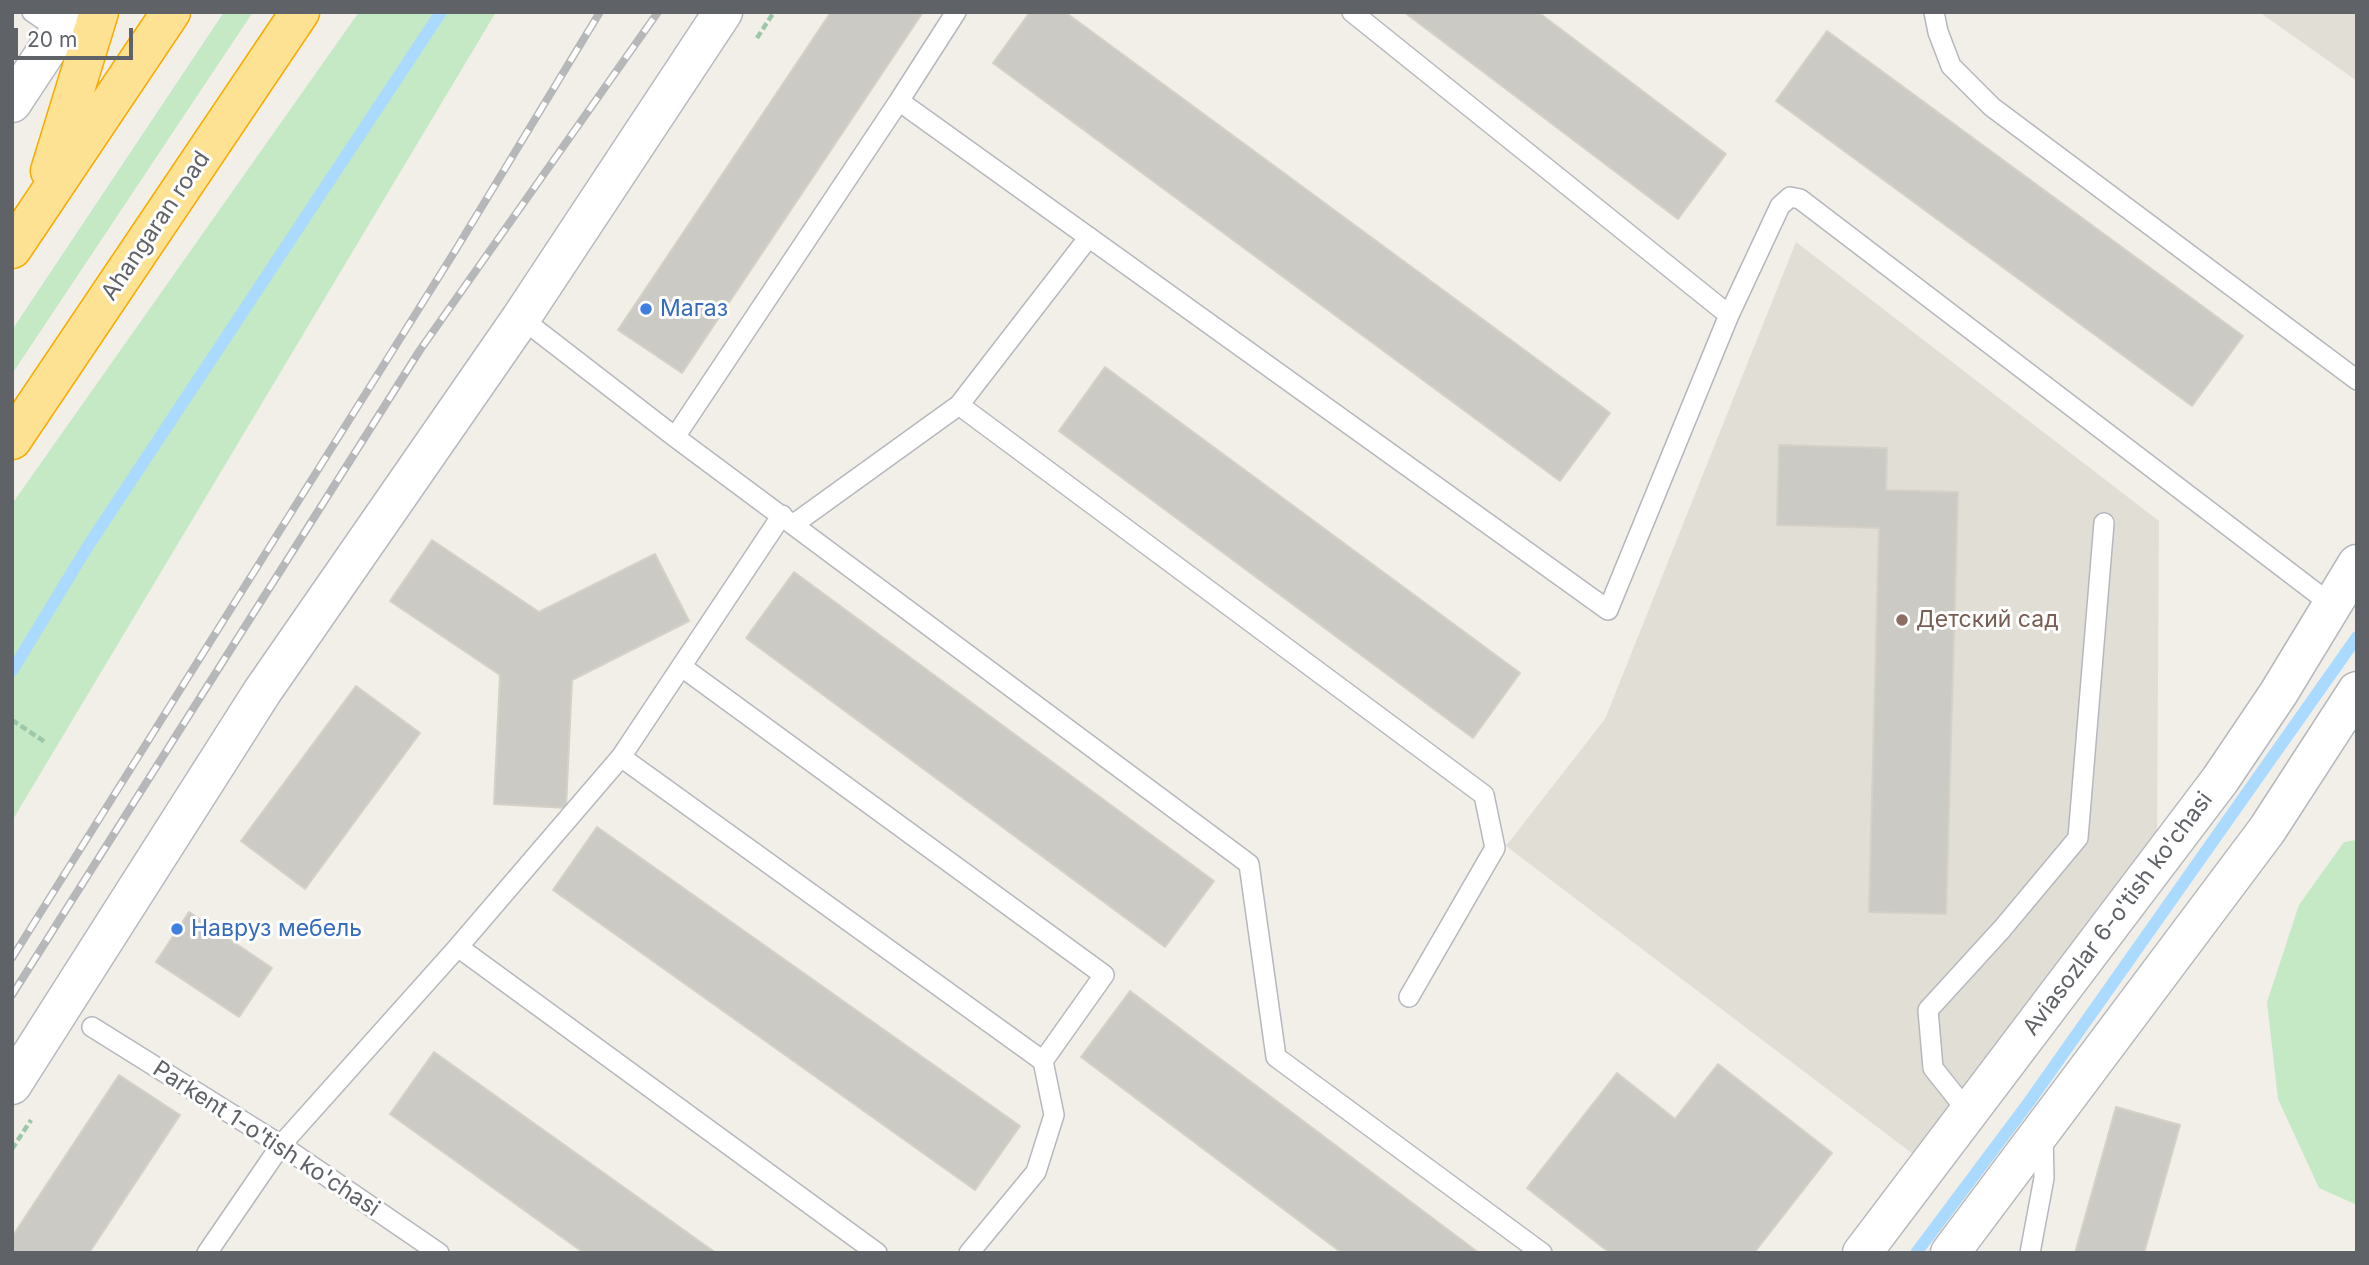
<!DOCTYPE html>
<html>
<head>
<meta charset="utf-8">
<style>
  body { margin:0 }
  #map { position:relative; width:2369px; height:1265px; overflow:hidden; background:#f1efe8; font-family:Inter,sans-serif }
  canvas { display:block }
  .frame { position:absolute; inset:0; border:14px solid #5f6368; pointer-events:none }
  .scale { position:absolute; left:14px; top:28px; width:119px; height:32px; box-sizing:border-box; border:4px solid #5f6368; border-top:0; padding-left:9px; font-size:21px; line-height:24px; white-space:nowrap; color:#5f6368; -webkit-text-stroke:5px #fff; paint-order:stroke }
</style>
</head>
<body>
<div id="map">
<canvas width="2369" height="1265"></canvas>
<div class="frame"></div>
<div class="scale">20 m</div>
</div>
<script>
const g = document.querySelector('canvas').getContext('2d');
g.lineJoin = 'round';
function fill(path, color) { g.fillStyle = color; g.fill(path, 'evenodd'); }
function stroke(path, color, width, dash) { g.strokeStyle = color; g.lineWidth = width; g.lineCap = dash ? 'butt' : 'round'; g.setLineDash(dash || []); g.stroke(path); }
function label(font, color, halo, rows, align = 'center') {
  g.font = font + ' Inter,sans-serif'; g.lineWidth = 6; g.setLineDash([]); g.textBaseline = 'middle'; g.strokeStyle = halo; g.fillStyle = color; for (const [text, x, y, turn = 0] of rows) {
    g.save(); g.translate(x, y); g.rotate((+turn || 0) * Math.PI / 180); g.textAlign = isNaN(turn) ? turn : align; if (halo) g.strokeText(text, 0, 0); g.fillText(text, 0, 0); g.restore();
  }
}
fill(new Path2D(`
  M2259,12h98v69z
  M1796,242l363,279 -2,311 -244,322 -407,-308 99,-127z`), '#e1ded6');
fill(new Path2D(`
  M224,12h29l-241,362v-44z
  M359,12h137l-484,809v-317z
  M2357,840v365l-38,-17 -41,-89 -11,-97 32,-97 45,-63z`), '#c5e8c5');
stroke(new Path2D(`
  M12,671l76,-125 353,-534
  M1916,1253l113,-151 328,-465`), '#aadaff', 12);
const building = new Path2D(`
  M831,12h92l-241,361 -64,-43z
  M1030,12h35l545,401 -50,68 -567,-418z
  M1404,12h134l188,142 -48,65z
  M1827,31l416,305 -51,70 -416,-305z
  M1105,367l415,306 -47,65 -414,-307z
  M1779,445l108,3 -1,42 72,2 -12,422 -77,-2 10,-384 -102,-3z
  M432,540l107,72 116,-58 34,67 -117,59 -6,128 -72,-4 6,-129 -110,-74z
  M794,572l420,309 -49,66 -419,-309z
  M356,686l64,47 -115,156 -64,-48z
  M597,827l423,299 -45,64 -422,-300z
  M189,912l83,56 -33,49 -83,-55z
  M1130,991l349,262h-137l-261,-196z
  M434,1052l282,201h-132l-194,-139z
  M1718,1064l114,89 -78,100h-144l-83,-65 90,-115 58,46z
  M119,1075l61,40 -91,138h-77v-16z
  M2116,1107l64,18 -36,128h-69z`);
fill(building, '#cccac5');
stroke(building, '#d6d1c6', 2);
const lane = new Path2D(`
  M32,12l31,21
  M956,12l-57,89 709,509 121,-295
  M1352,12l377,303 51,-109 10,-9 10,2 532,406
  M1934,12l4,20 13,34 41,41 365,273
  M521,318l154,119 574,427 27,193 266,196
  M959,405l525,390 11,53 -86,149
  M675,437l224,-336
  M794,524l165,-119 130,-168
  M621,757l422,304 61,-86 -422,-308
  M458,947l163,-190 161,-242
  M92,1027l189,118 158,108
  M1968,1112l-35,-44 -5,-58 74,-81 76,-91 26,-315
  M207,1253l74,-108 177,-198 419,306
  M969,1253l67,-81 18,-57 -11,-54
  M2030,1253l14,-75 -1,-44`);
const street = new Path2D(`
  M1862,1253l358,-473 58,-86 79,-130
  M1950,1253l317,-423 90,-139`);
const secondary = new Path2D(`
  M12,103l60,-91
  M12,1085l250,-393 259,-374 202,-306`);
const highway = new Path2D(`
  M50,171l49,-159
  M12,249l159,-237
  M12,440l288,-428`);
stroke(lane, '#b5b8bc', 22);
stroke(street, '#b5b8bc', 41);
stroke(secondary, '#b6babf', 41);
stroke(highway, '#f9ab00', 41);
stroke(new Path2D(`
  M757,38l17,-26
  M12,720l33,22
  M12,1149l19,-29`), '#9cc7a9', 4.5, [7, 3.5]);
stroke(lane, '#fff', 19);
stroke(street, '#fff', 38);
stroke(secondary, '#fff', 38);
stroke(highway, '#fde293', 38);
const rail = new Path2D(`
  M12,958l443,-707 145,-239
  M12,995l408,-645 238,-338`);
stroke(rail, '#b6b7b8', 8);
stroke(rail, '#fff', 5, [16]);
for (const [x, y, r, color] of [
  [646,309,7,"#3f7fe0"],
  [1902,620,7,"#8d6e63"],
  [177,929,7,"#3f7fe0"]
]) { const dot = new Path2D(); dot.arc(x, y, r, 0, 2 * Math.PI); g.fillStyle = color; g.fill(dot); stroke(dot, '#fff', 2.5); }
label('23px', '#5f6368', '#fff', [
  ["Ahangaran road",156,226,-56],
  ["Aviasozlar 6-o'tish ko'chasi",2118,914,-53],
  ["Parkent 1-o'tish ko'chasi",266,1139,33]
]);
label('23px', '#366cbe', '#fff', [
  ["Магаз",660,309],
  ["Навруз мебель",191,929]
], 'left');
label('23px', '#785e54', '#fff', [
  ["Детский сад",1916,620]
], 'left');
</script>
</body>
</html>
